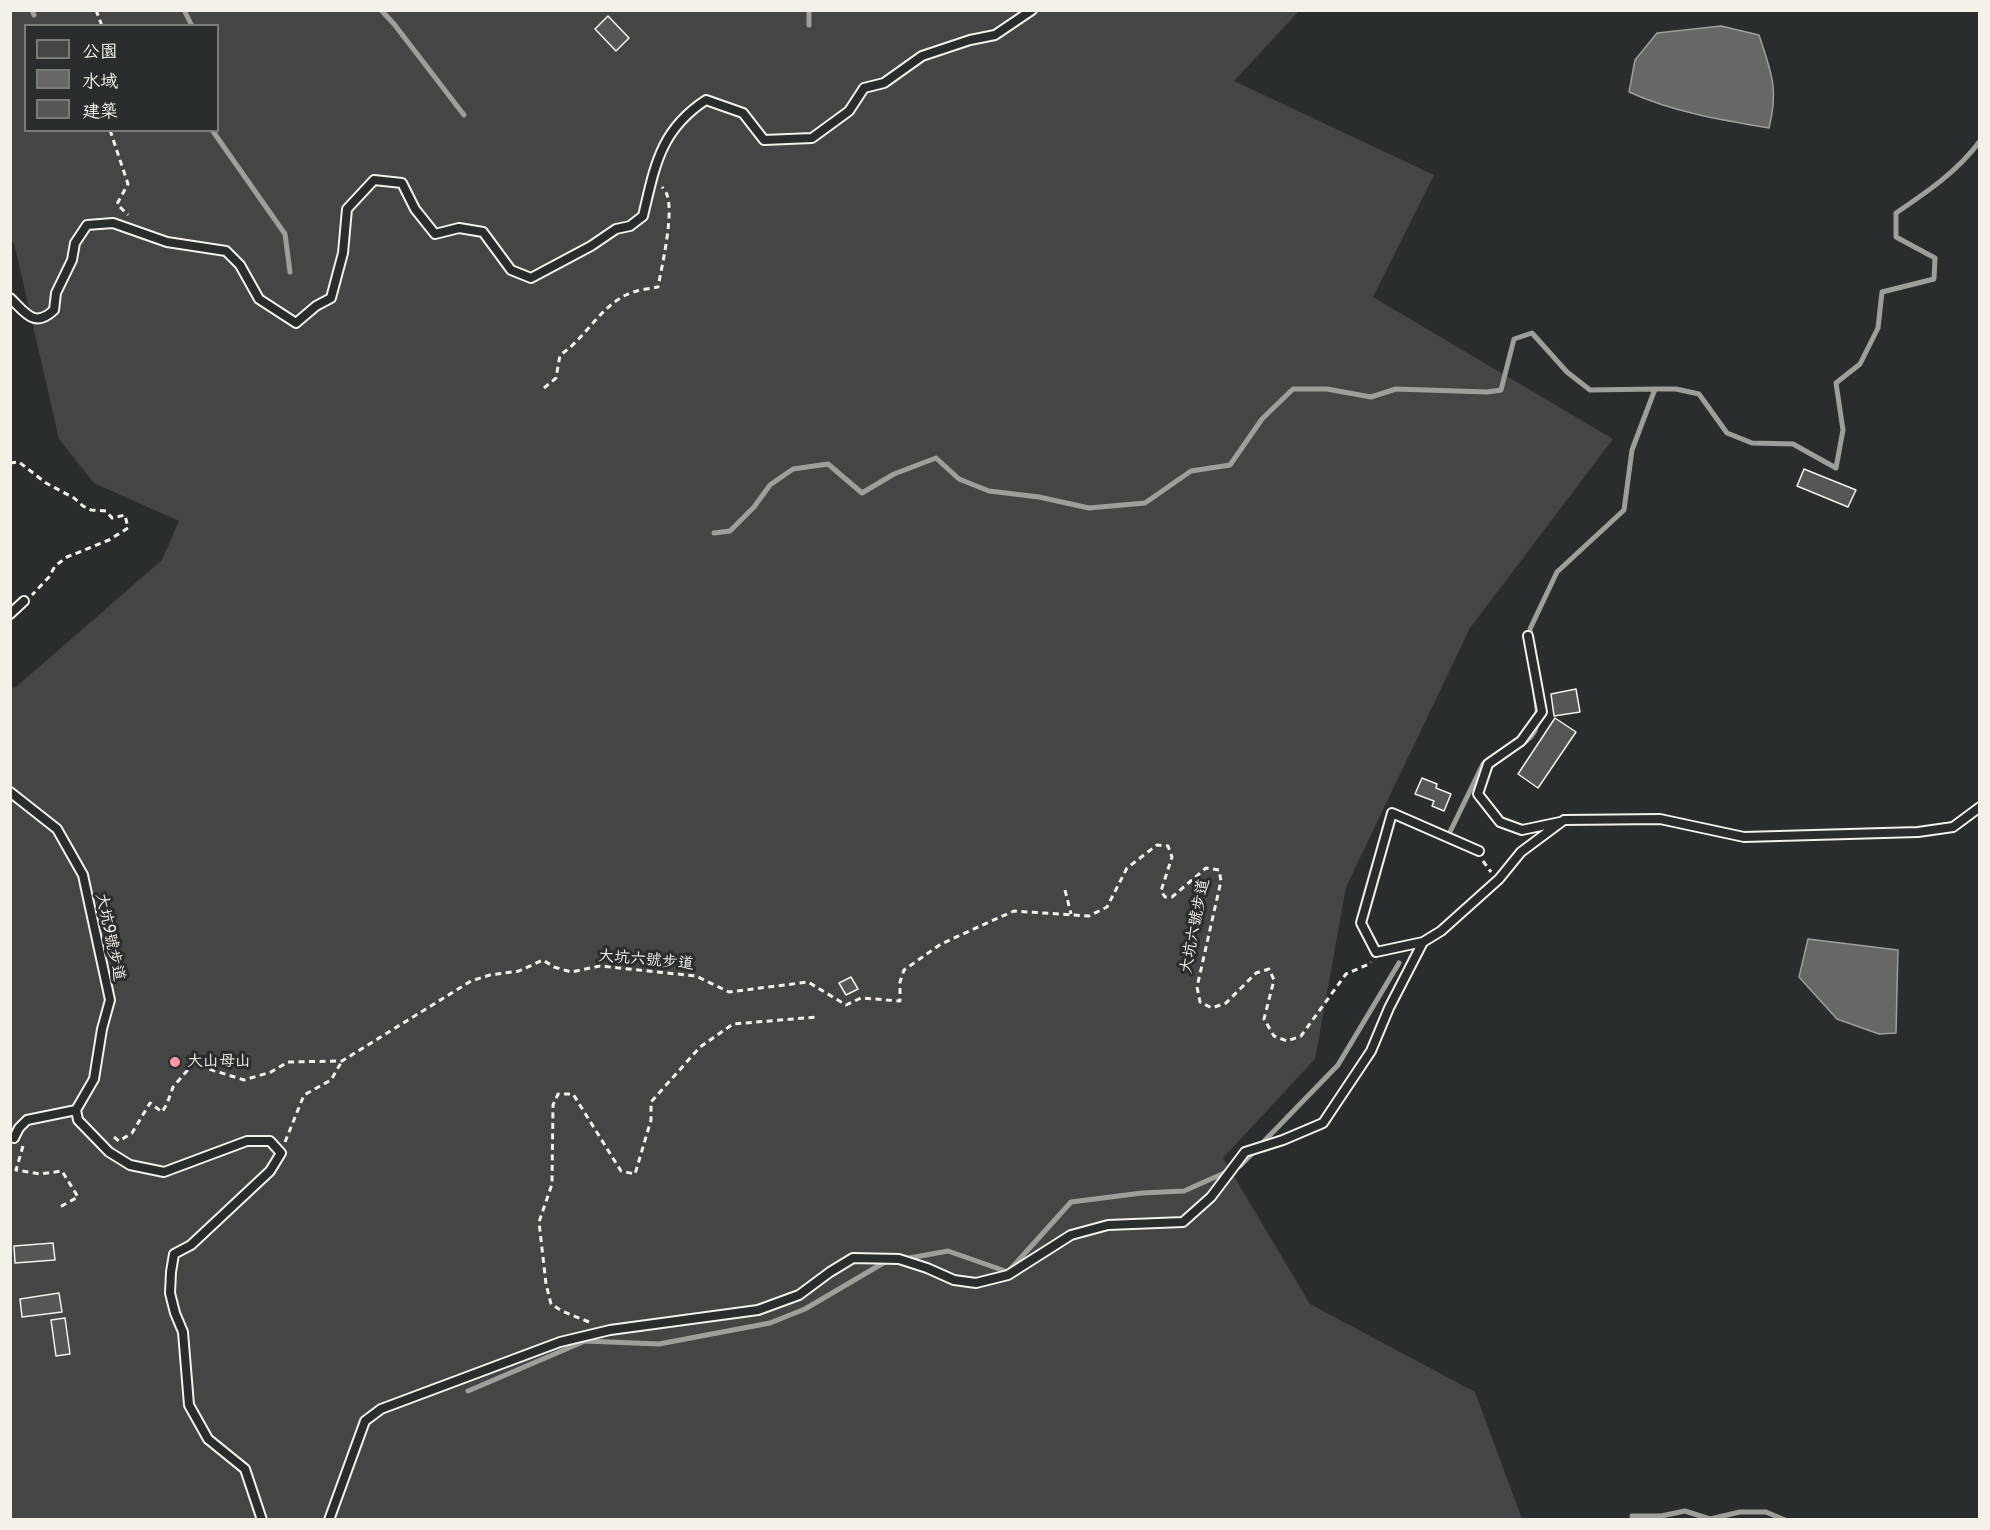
<!DOCTYPE html>
<html>
<head>
<meta charset="utf-8">
<style>
  body { margin:0 }
  #map { position:relative; width:1990px; height:1530px; overflow:hidden; background:#2a2d2e; font-family:"Playpen Sans","LXGW WenKai TC",sans-serif }
  canvas { display:block }
  .frame { position:absolute; inset:0; border:12px solid #f4f1e8; pointer-events:none }
  .legend { position:absolute; left:24px; top:24px; width:195px; height:108px; box-sizing:border-box; background:#2a2d2e; border:2px solid #7b7b78; margin:0; padding:8px 10px; list-style:none; font-size:18px; color:#f4f1e8 }
  .legend li { display:flex; align-items:center; gap:12px; height:30px }
  .legend b { width:30px; border:2px solid #7b7b78 }
</style>
</head>
<body>
<div id="map">
<canvas width="1990" height="1530"></canvas>
<div class="frame"></div>
<ul class="legend">
<li><b style="height:16px;background:#444645"></b>公園</li>
<li><b style="height:16px;background:#676866"></b>水域</li>
<li><b style="height:16px;background:#555756"></b>建築</li>
</ul>
</div>
<script>
const g = document.querySelector('canvas').getContext('2d');
g.lineJoin = 'round';
function fill(path, color) { g.fillStyle = color; g.fill(path, 'evenodd'); }
function stroke(path, color, width, dash) { g.strokeStyle = color; g.lineWidth = width; g.lineCap = dash ? 'butt' : 'round'; g.setLineDash(dash || []); g.stroke(path); }
function label(font, color, halo, rows, align = 'center') {
  g.font = font + ' "Playpen Sans","LXGW WenKai TC",sans-serif'; g.lineWidth = 6; g.setLineDash([]); g.textBaseline = 'middle'; g.strokeStyle = halo; g.fillStyle = color; for (const [text, x, y, turn = 0] of rows) {
    g.save(); g.translate(x, y); g.rotate((+turn || 0) * Math.PI / 180); g.textAlign = isNaN(turn) ? turn : align; if (halo) g.strokeText(text, 0, 0); g.fillText(text, 0, 0); g.restore();
  }
}
fill(new Path2D(`
  M11,11h1288l-65,70 200,94 -61,122 240,142 -143,189 -124,259 -31,172 -92,99 87,146 165,88 47,127h-1511l-1,-831 6,-1 146,-127 17,-39 -85,-38 -35,-44 -45,-196 -3,-2zM26,26h192v104h-192z`), '#444645');
const water = new Path2D(`
  M1721,26l38,9c12,37 20,53 10,93 -48,-8 -96,-16 -140,-36l6,-32 22,-27z
  M1808,939l90,11 -2,83 -17,1 -42,-15 -38,-42z`);
fill(water, '#676866');
stroke(water, '#9f9f9a', 1.5);
stroke(new Path2D(`
  M32,10l2,5
  M184,10l8,16
  M381,10l13,14 70,91
  M809,10v15
  M212,130l73,104 5,38
  M714,533l16,-2 24,-24 16,-22 23,-16 35,-5 34,29 32,-19 42,-16 23,21 30,12 50,6 50,11 56,-5 46,-32 39,-6 32,-46 31,-30h34l44,8 25,-8 91,3 14,-2 13,-51 18,-6 35,39 23,18 65,-1
  M1531,639l-1,-10 27,-57 67,-62 8,-60 23,-61h21l23,5 28,39 25,10 41,1 43,24 7,-38 -7,-47 24,-19 18,-36 4,-36 52,-13 1,-21 -39,-21v-24c31,-21 62,-42 84,-72
  M1520,745c23,-12 18,-30 15,-52
  M1448,836l35,-72 7,-4
  M904,1259l44,-8 60,21 63,-70 71,-9 42,-2 56,-25 98,-101 61,-102
  M468,1391l117,-50 74,3 111,-21 35,-14 80,-47 7,-1
  M1632,1516h29l24,-5 25,8 30,-7h26l19,8`), '#9f9f9a', 5);
const building = new Path2D(`
  M608,16l21,22 -13,13 -21,-22z
  M1804,469l52,21 -8,17 -51,-21z
  M1576,689l4,23 -26,4 -3,-22z
  M1555,718l21,14 -38,56 -20,-14z
  M1422,778l15,6 -1,4 15,6 -7,17 -12,-5 2,-5 -19,-7z
  M851,977l7,12 -12,6 -7,-12z
  M53,1243l2,17 -40,3 -1,-17z
  M59,1293l3,19 -40,5 -2,-18z
  M65,1318l5,36 -14,2 -5,-36z`);
fill(building, '#555756');
stroke(building, '#f4f1e8', 1.5);
const service = new Path2D(`
  M10,298c15,14 24,31 44,12l2,-17 16,-33 3,-17 12,-18 26,-2 54,19 59,9 14,14 19,34 37,24 20,-17 15,-8 12,-45 4,-44 27,-29 28,3 13,26 20,25 24,-6 24,4 28,38 20,8 60,-32 25,-17 14,-3 13,-10c12,-50 17,-86 63,-116l37,13 21,27 48,-2 37,-27 15,-23 20,-5 38,-27 48,-16 25,-5 37,-25
  M10,614l14,-13
  M1528,636l14,76 -21,29 -33,23 -10,30 22,28 22,8 38,-8
  M10,792l47,37 26,46 27,125 -8,29 -8,50 -18,31
  M1423,942l-47,10 -15,-29 31,-110 87,38
  M76,1110l2,10 31,32 21,13 34,7 83,-31h23l11,12 -11,18 -79,74 -17,9 -3,18 -1,21 5,20 8,19 6,73 19,34 37,30 17,51
  M14,1138l5,-10 8,-8 49,-10
  M329,1520l36,-99 16,-12 179,-67 50,-12 148,-20 41,-15 31,-23 23,-14 46,1 28,9 27,12 22,3 32,-8 63,-40 37,-10 75,-3 28,-25 34,-45 38,-12 40,-17 48,-72 18,-43 34,-66 18,-11 58,-52 22,-27 43,-32 96,-1 84,18 174,-5 35,-5 27,-20`);
stroke(service, '#f4f1e8', 12);
stroke(new Path2D(`
  M96,10l6,16
  M110,130l18,54 -11,20 11,11
  M544,388l12,-10 4,-23c25,-16 39,-47 66,-60 9,-5 22,-6 32,-8 4,-21 16,-73 9,-92 0,-2 -4,-7 -5,-8
  M10,463l9,-1 27,21 28,15 9,8 8,4 15,1 6,7 13,-3 3,13 -19,12 -42,17 -12,9 -6,11 -17,18
  M1483,861l8,11
  M1065,890l6,24
  M114,1137l5,4 13,-8 18,-30 12,9 5,-8 6,-17 20,-23 51,16 27,-8 17,-10 54,-1 129,-80 19,-6 29,-4 24,-11 11,7 17,5 29,-6 96,10 33,16 79,-10 38,23 15,-7 39,3v-19l4,-12 37,-26 48,-22 25,-11 75,5 18,-9 20,-39 30,-23 11,1 4,11 -11,34 4,6h7l34,-29 13,2 2,11 -24,106 3,15 12,6 14,-5 30,-30 13,-4 5,11 -10,39 10,17 13,5 14,-5 45,-62 23,-10 2,-2
  M285,1142l19,-47 27,-15 11,-19
  M23,1146l-7,24 24,4 22,-3 16,26 -20,11
  M589,1322l-27,-11 -11,-7 -5,-20 -7,-62 13,-38 1,-79 5,-11h15l48,77 14,3 16,-54v-18l49,-55 33,-23 84,-7`), '#f4f1e8', 3, [6, 4.5]);
stroke(service, '#2a2d2e', 8);
for (const [x, y, r, color] of [
  [175,1062,6,"#ff9aa2"]
]) { const dot = new Path2D(); dot.arc(x, y, r, 0, 2 * Math.PI); g.fillStyle = color; g.fill(dot); stroke(dot, '#2a2d2e', 2); }
label('16px', '#f4f1e8', '#2a2d2e', [
  ["大坑六號步道",1195,926,-79],
  ["大坑9號步道",110,937,78],
  ["大坑六號步道",646,960,5]
]);
label('16px', '#f4f1e8', '#2a2d2e', [
  ["大山母山",187,1062]
], 'left');
</script>
</body>
</html>
